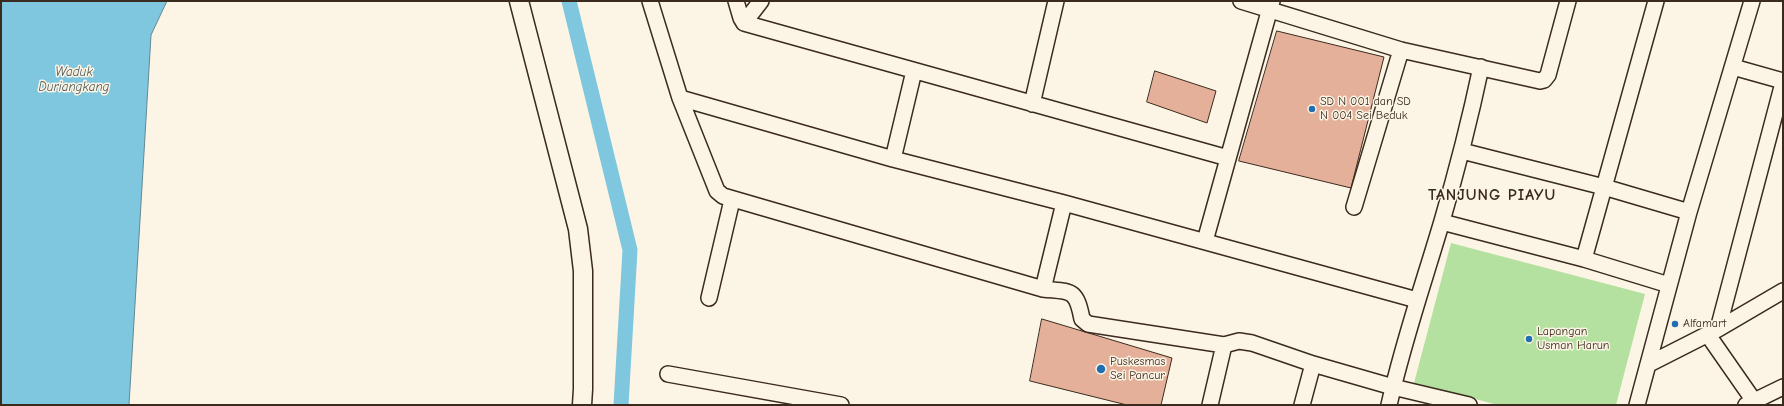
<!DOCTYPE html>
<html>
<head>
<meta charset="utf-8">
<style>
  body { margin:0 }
  #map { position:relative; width:1784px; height:406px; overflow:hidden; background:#fcf5e5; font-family:"Comic Neue",sans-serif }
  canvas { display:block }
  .frame { position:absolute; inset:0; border:2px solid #3b2a1e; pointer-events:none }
</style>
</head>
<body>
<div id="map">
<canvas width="1784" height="406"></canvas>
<div class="frame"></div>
</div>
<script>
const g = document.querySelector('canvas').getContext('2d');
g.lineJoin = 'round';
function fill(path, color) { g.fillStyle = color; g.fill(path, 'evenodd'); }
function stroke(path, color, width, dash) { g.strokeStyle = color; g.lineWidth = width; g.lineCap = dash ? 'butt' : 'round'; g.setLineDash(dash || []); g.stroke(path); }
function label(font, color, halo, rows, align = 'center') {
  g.font = font + ' "Comic Neue",sans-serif'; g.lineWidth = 3; g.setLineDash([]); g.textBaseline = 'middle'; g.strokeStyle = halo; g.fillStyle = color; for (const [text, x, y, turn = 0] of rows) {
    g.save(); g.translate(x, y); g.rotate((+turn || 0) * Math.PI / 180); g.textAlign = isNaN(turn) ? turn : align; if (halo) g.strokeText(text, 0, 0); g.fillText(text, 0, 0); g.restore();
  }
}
fill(new Path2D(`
  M1451,243l194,51 -29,111h-118l-84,-22z`), '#b4e1a0');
const water = new Path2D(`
  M1,1h166l-16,34 -22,370h-128z`);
fill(water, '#7ec7df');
stroke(water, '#638892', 1);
stroke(new Path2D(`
  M569,1l61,249 -9,155`), '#7ec7df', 15);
const building = new Path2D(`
  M1277,31l107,26 -33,131 -112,-27z
  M1155,71l61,20 -9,32 -60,-21z
  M1042,319l130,39 -11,47h-34l-97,-24z`);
fill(building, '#e5b099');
stroke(building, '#3b2a1e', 1);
const minor = new Path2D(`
  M650,1l30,97 37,93 6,5 320,93c28,3 33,-1 39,30l6,5 136,21 15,-4 13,2 61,21 80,23 76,18
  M736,1l5,17 3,5 484,135
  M1241,1l160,49 139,31 4,-1 4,-5 20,-74
  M744,23l17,-22
  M1733,67l50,14
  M680,98l213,61 171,44 353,97
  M1032,104l24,-103
  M1462,151l142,36 85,25
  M893,159l21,-88
  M1354,207l47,-157
  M1442,222l142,37 85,26
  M1205,241l67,-240
  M1584,259l72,-258
  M1043,289l21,-86
  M709,298l23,-98
  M1718,329l65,-246
  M1708,335l46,66
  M1649,364l69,-35 65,-38
  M668,374l173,31
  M1210,405l14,-60
  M1302,405l11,-41
  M1389,405c14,-63 35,-123 53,-184 15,-51 28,-102 39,-154
  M1637,405l52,-193 63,-211
  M1746,405l37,-18`);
const tertiary = new Path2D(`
  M519,1l59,228 5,42v118l-1,16`);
stroke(minor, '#3b2a1e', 18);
stroke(tertiary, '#3b2a1e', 21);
stroke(minor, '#fcf5e5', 15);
stroke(tertiary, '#fcf5e5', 18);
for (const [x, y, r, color] of [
  [1312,109,4,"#1f6fb2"],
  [1675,324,4,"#1f6fb2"],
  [1529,339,4,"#1f6fb2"],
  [1101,369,5,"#1f6fb2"]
]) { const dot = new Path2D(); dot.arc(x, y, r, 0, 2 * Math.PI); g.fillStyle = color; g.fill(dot); stroke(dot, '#fcf5e5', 1.5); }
label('12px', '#3b2a1e', '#fcf5e5', [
  ["SD N 001 dan SD",1320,102],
  ["N 004 Sei Beduk",1320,116],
  ["Alfamart",1683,324],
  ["Lapangan",1537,332],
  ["Usman Harun",1537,346],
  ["Puskesmas",1110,362],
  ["Sei Pancur",1110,376]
], 'left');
label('italic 13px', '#4f5958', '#fcf5e5', [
  ["Waduk",74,72],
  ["Duriangkang",74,87]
]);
g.letterSpacing = '1px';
label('bold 16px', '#3b2a1e', '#fcf5e5', [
  ["TANJUNG PIAYU",1492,195]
]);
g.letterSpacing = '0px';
</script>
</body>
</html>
